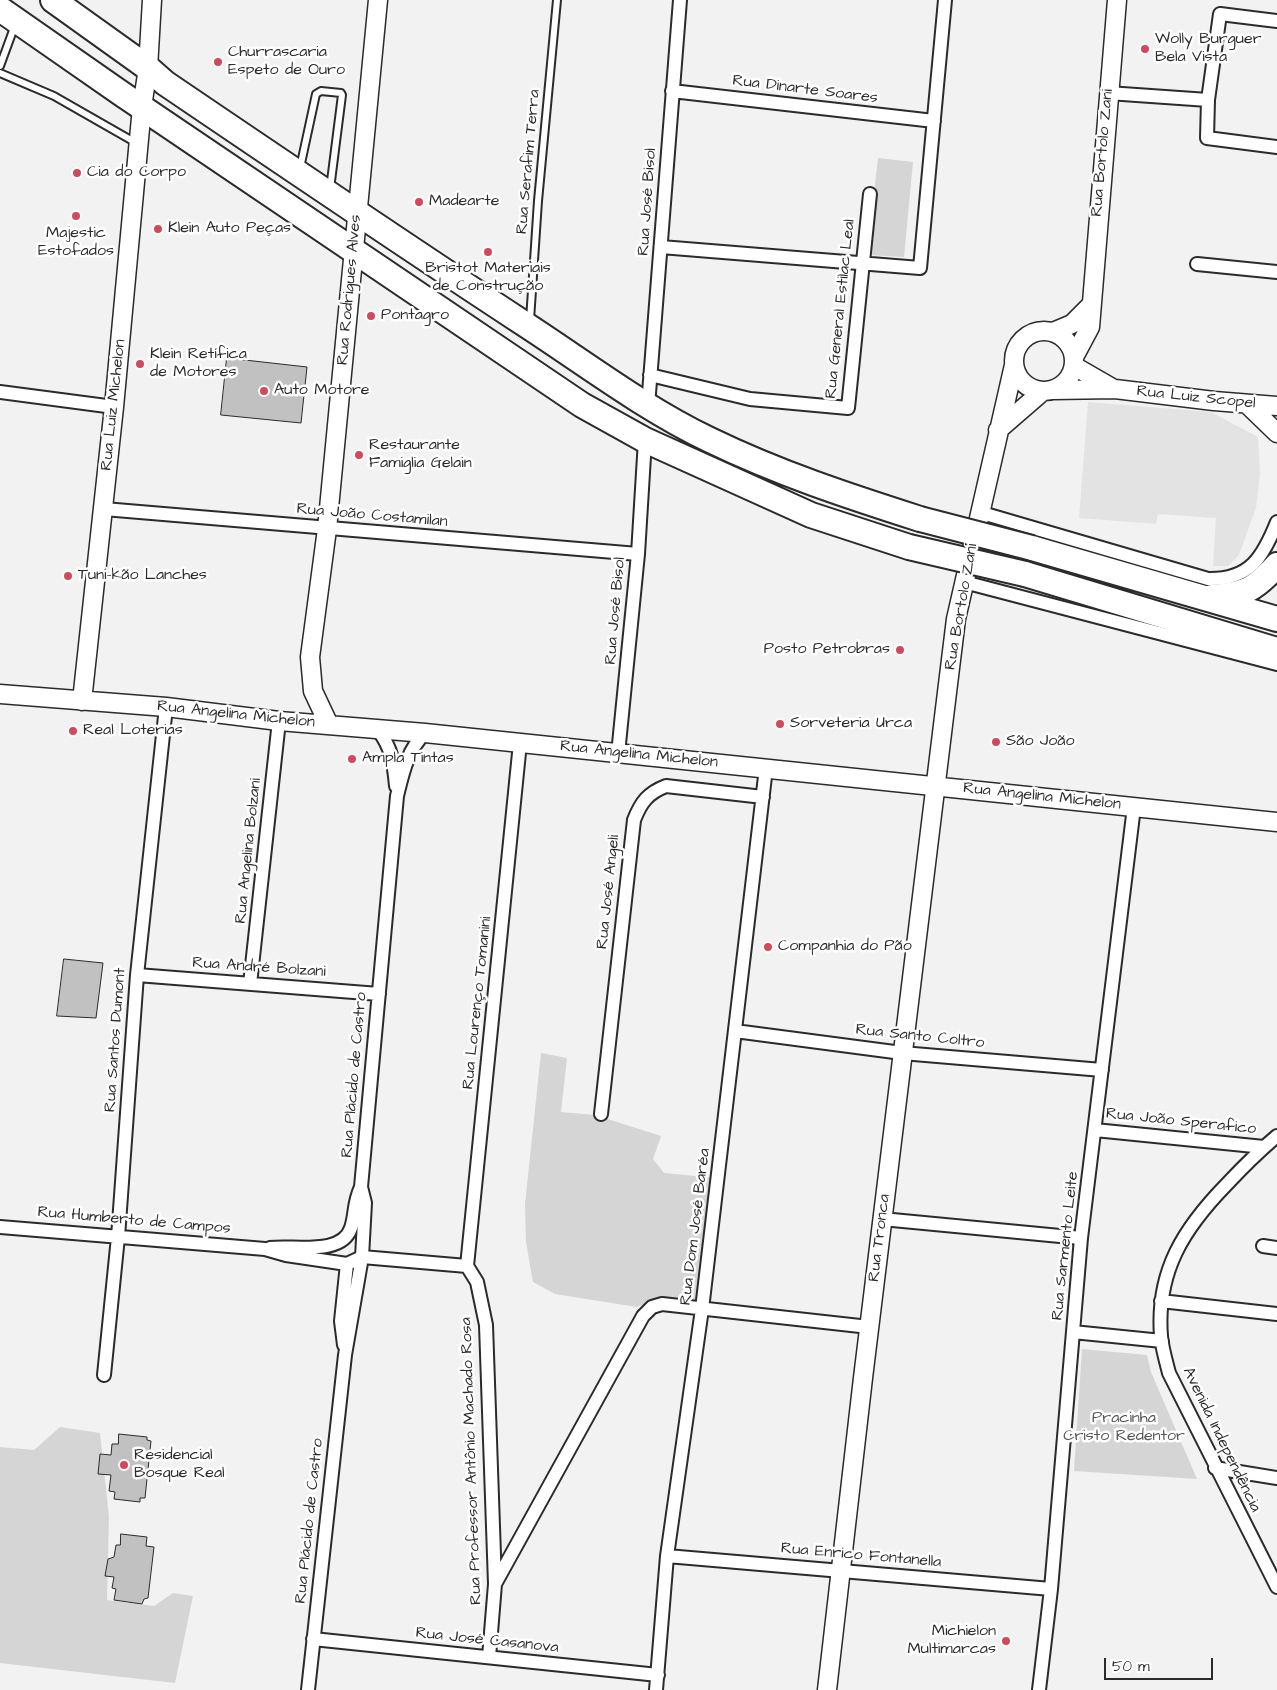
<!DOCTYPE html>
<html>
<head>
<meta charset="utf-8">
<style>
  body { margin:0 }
  #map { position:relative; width:1277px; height:1690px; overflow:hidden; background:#f2f2f2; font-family:"Architects Daughter",sans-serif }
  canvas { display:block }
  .scale { position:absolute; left:1104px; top:1658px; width:109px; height:22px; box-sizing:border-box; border:2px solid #2b2b2b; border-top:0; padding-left:6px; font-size:15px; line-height:18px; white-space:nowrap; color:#2b2b2b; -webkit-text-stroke:4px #fff; paint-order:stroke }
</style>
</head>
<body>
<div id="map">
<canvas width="1277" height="1690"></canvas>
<div class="scale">50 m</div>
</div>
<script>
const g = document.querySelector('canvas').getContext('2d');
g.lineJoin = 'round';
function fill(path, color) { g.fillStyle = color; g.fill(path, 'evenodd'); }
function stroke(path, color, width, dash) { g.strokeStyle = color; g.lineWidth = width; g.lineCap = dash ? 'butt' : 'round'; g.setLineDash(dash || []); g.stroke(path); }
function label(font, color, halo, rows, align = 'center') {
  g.font = font + ' "Architects Daughter",sans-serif'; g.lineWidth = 5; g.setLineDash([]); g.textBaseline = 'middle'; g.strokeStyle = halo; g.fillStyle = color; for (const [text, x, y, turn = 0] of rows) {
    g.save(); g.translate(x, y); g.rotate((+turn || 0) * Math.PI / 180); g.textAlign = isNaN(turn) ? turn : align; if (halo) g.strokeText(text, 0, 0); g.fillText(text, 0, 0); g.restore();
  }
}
fill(new Path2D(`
  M1088,402l123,10 47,25 2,37 -4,34 -17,47 -11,11h-15l3,-48 -58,-4 -2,10 -77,-6z`), '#e3e3e3');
fill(new Path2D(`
  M878,158l35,4 -9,95 -37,-2z
  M541,1053l26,5 -6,54 34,3 66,21 -8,23 11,14 52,5 -16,128 -48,-5 -15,6 -82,-13 -22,-12 -7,-40 -1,-38z
  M1082,1349l65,6 4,17 46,107 -123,-8z
  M60,1427l40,6 9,84 -2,83 47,6 19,-13 20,3 -18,87 -175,-20v-216l34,3z`), '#d5d5d5');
const building = new Path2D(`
  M227,358l80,9 -6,56 -80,-8z
  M64,959l39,4 -7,55 -39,-2z
  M119,1434l28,3v3l4,1 -6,57h-5v4l-26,-3 1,-7 -6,-1 2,-16 -13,-1 2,-20 11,1 1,-11h6z
  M121,1534l26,3 -1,9 8,1 -6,51 -4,1 -2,5 -28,-4 2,-11 -4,-1 2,-11 -9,-1 3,-17 6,-2 2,-12h4z`);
fill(building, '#c1c1c1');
stroke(building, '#2b2b2b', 1);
const lane = new Path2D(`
  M0,66l15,-41
  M0,73l54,23 84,48
  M300,168l16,-74 5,-3 20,2 1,2 -12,94
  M530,320l8,-119 19,-201`);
const street = new Path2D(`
  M1277,21l-57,-7 -12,86 -1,38 70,9
  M672,91l262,30
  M1108,93l100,7
  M661,247l259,21 25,-268
  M1197,264l80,8
  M650,375l100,24 98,9 22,-214
  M0,392l114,15
  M648,406l32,-406
  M104,509l534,45
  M982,513l226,66c42,1 55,-22 69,-57
  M964,582l313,82
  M378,730c14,18 16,34 18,56
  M618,754l20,-200 7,-114
  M137,975l242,19
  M250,984l29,-263
  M735,1031l167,22 200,17
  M601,1114l33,-294c7,-18 14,-27 32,-34l97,11
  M1095,1130l169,17
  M1277,1136c-18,15 -34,31 -50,48 -43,44 -71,87 -66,152 1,12 5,25 8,37l108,214
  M882,1219l199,19
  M0,1227l265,22 21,6 61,9 15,-7 105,9
  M1263,1246l14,2
  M270,1248c24,-3 72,8 81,-20 5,-15 2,-24 10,-41
  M467,1266l53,-523
  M467,1266l10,16 9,43 9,259 -6,73
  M1161,1301l116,13
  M1073,1332l89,9
  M344,1345l-3,-24 6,-57
  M104,1375l14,-138 19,-262 29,-268
  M1215,1468l62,10
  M667,1556l384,33
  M495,1584l148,-268 9,-9 10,-3 207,23
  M313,1639l345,36
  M308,1690l37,-335 17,-98 3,-54 -4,-16 36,-391c6,-24 10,-45 28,-63
  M656,1690l11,-134 35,-247 64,-541
  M1039,1690l12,-101 30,-351 53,-431`);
const secondary = new Path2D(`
  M1014 361a30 30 0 1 1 60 0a30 30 0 1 1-60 0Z
  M1053,332l19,-8 18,-18
  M1074,357l16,-30 27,-327
  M1074,366l40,23
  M1052,390l63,-1 99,12 63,5
  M1247,404l30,29
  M998,430l45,-39
  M0,694l166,13 113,14 146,12 852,89
  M82,701l32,-294 28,-300 6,-39 4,-68
  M329,725l-16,-34 -3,-34 17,-128 51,-529
  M827,1690l36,-312 93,-759 58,-254`);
const highway = new Path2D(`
  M53,0l95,68 17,15c118,80 236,160 355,238 62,40 123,87 190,119 68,33 138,56 210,79
  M0,9l122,85 460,311 63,35 166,75 98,32
  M1032,548l245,71
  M1025,574l252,76
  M1212,597c34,-3 42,-7 65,-32`);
stroke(lane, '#2b2b2b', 10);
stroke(street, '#2b2b2b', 16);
stroke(secondary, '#2b2b2b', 21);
stroke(highway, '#2b2b2b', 28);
stroke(lane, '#fff', 6);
stroke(street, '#fff', 12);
stroke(secondary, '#fff', 18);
stroke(highway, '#fff', 24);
const highwayBridge = new Path2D(`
  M920,519l112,29
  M909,547l116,27`);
stroke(highwayBridge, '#2b2b2b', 28, []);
stroke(highwayBridge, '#fff', 24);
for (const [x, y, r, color] of [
  [1145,49,5,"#d1495b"],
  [218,62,5,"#d1495b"],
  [77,173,5,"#d1495b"],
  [419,202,5,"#d1495b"],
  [76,216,5,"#d1495b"],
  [158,229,5,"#d1495b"],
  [488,252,5,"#d1495b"],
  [371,316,5,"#d1495b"],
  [140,364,5,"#d1495b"],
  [264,391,5,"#d1495b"],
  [359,455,5,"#d1495b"],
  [68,576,5,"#d1495b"],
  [900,650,5,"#d1495b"],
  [780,724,5,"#d1495b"],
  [73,731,5,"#d1495b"],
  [996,742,5,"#d1495b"],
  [352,759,5,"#d1495b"],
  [768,947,5,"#d1495b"],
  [124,1465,5,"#d1495b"],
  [1006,1641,5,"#d1495b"]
]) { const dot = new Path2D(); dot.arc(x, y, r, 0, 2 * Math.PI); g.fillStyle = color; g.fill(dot); stroke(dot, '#fff', 2); }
label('16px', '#2b2b2b', '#fff', [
  ["Wolly Burguer",1155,40],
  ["Bela Vista",1155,58],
  ["Churrascaria",228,53],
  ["Espeto de Ouro",228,71],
  ["Cia do Corpo",87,173],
  ["Madearte",429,202],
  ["Klein Auto Peças",168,229],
  ["Majestic",76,234,"center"],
  ["Estofados",76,252,"center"],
  ["Bristot Materiais",488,269,"center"],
  ["de Construção",488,287,"center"],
  ["Pontagro",381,316],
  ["Klein Retífica",150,355],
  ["de Motores",150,373],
  ["Auto Motore",274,391],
  ["Restaurante",369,446],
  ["Famiglia Gelain",369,464],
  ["Tuni-kão Lanches",78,576],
  ["Posto Petrobras",890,650,"right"],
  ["Sorveteria Urca",790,724],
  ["Real Loterias",83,731],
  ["São João",1006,742],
  ["Ampla Tintas",362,759],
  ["Companhia do Pão",778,947],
  ["Residencial",134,1456],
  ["Bosque Real",134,1474],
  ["Michielon",996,1632,"right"],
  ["Multimarcas",996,1650,"right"]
], 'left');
label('16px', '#2b2b2b', '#fff', [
  ["Rua Dinarte Soares",805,90,7],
  ["Rua Bortolo Zani",1103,153,-85],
  ["Rua Serafim Terra",529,162,-85],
  ["Rua José Bisol",648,202,-86],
  ["Rua Rodrigues Alves",350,290,-85],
  ["Rua General Estilac Leal",841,309,-84],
  ["Rua Luiz Scopel",1196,398,6],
  ["Rua Luiz Michelon",114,405,-84],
  ["Rua João Costamilan",372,516,5],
  ["Rua Bortolo Zani",962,607,-80],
  ["Rua José Bisol",616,611,-85],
  ["Rua Angelina Michelon",236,715,6],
  ["Rua Angelina Michelon",639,755,6],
  ["Rua Angelina Michelon",1042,797,6],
  ["Rua Angelina Bolzani",249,851,-84],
  ["Rua José Angeli",609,892,-84],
  ["Rua André Bolzani",259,968,4],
  ["Rua Lourenço Tomanini",478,1003,-84],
  ["Rua Santo Coltro",920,1037,6],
  ["Rua Santos Dumont",116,1040,-86],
  ["Rua Plácido de Castro",355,1075,-85],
  ["Rua João Sperafico",1181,1122,6],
  ["Rua Humberto de Campos",134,1221,5],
  ["Rua Dom José Baréa",696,1227,-83],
  ["Rua Tronca",880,1238,-83],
  ["Rua Sarmento Leite",1066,1246,-84],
  ["Avenida Independência",1221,1440,64],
  ["Rua Professor Antônio Machado Rosa",472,1461,-92],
  ["Rua Plácido de Castro",310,1521,-84],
  ["Rua Enrico Fontanella",861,1556,5],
  ["Rua José Casanova",487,1641,6]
]);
label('16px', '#565656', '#fff', [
  ["Pracinha",1124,1419],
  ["Cristo Redentor",1124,1437]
]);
</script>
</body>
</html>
